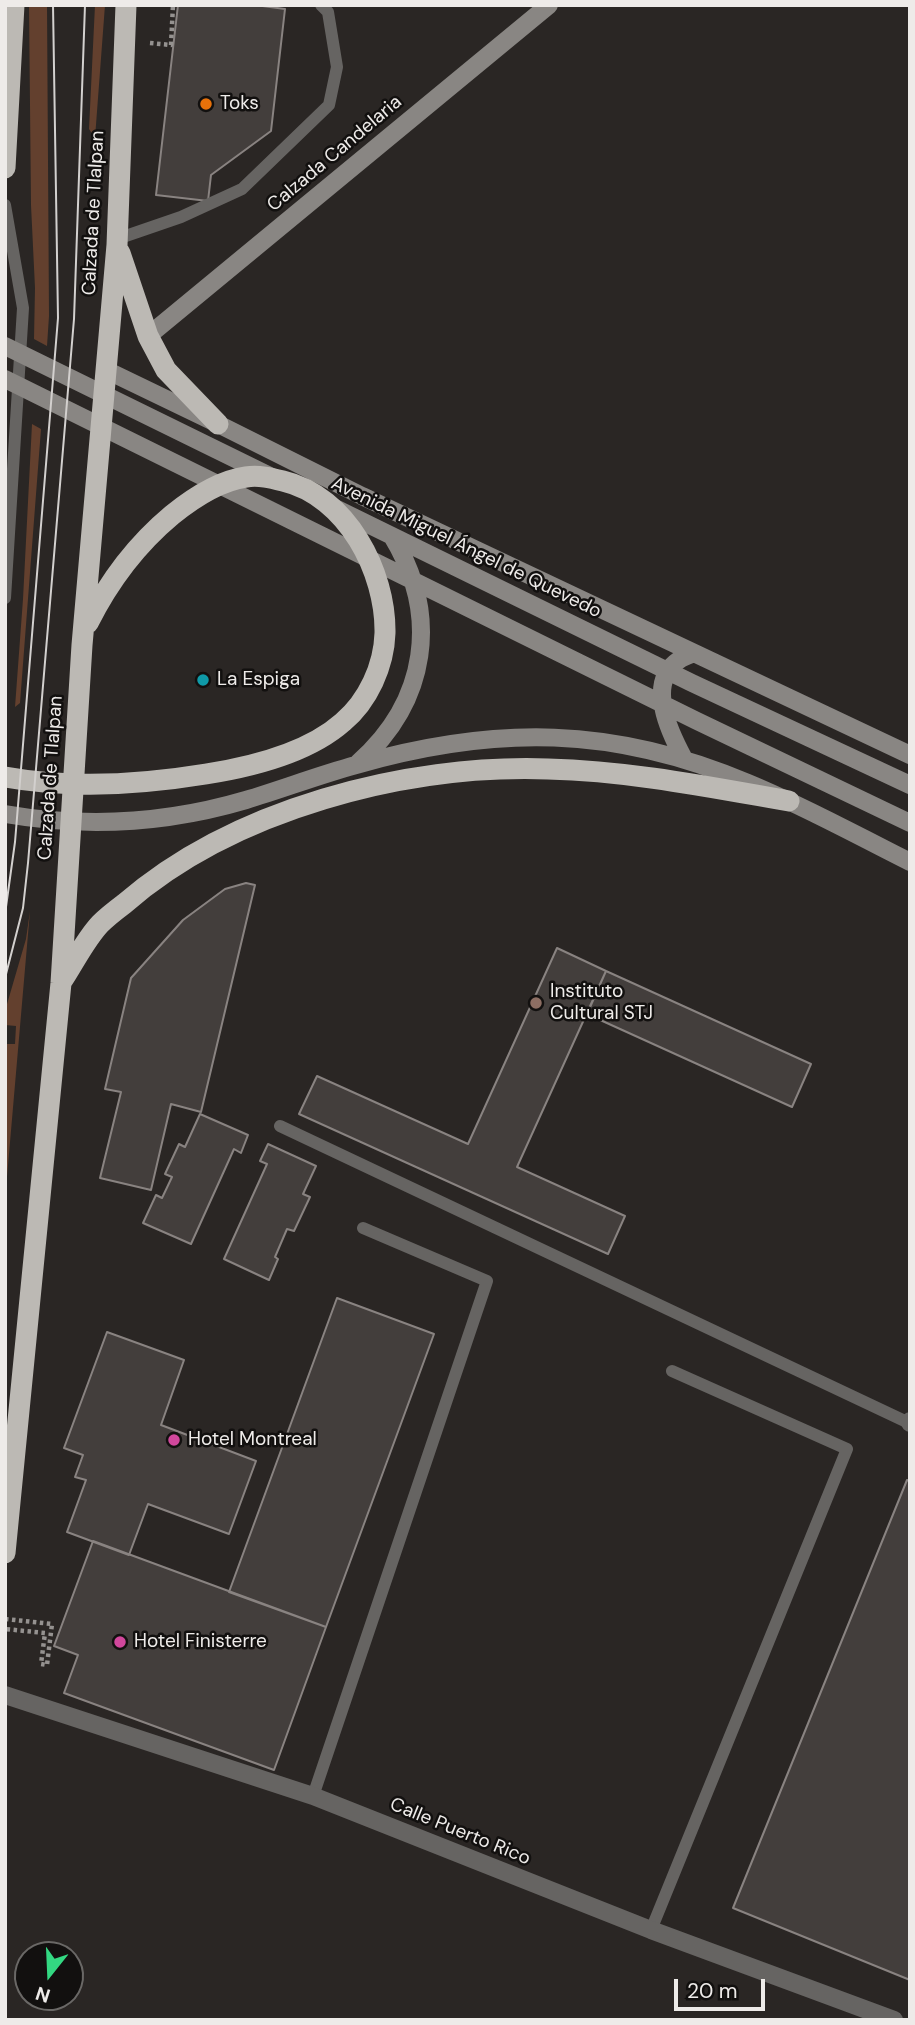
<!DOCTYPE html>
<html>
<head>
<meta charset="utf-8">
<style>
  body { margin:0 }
  #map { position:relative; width:915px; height:2025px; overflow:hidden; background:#2a2624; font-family:"DM Sans",sans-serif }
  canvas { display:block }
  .frame { position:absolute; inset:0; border:7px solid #eeebe9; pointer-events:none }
  .north { position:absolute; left:14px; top:1941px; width:70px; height:70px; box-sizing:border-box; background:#12100f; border:2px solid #6a6866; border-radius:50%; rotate:198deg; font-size:19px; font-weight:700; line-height:28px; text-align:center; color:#eeebe9 }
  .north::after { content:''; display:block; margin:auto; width:24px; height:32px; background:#33d882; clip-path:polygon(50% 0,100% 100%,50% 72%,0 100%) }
  .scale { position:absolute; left:674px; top:1979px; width:91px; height:32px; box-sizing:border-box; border:4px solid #eeebe9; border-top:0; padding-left:9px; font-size:21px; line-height:24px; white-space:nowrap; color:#eeebe9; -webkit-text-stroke:5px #12100f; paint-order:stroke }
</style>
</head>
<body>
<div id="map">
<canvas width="915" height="2025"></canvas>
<div class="frame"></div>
<div class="north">N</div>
<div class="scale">20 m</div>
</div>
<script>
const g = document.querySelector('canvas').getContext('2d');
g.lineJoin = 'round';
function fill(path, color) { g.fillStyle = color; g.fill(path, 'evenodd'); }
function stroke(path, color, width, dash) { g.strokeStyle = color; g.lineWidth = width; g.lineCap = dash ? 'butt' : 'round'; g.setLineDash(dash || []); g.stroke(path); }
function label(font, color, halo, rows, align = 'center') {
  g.font = font + ' "DM Sans",sans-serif'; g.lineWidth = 5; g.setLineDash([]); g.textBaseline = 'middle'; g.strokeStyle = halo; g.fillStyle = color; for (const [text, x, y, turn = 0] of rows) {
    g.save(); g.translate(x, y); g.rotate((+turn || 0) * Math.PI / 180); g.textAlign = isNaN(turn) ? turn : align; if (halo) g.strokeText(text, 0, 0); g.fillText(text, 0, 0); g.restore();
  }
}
fill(new Path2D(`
  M29,5h18l2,311 -2,30 -13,-7 1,-51 -4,-83z
  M95,5h10l-10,133 -6,-9z
  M32,424l9,5 -21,274 -5,4 8,-108z
  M30,911l-25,289v-156h10l1,-18 -11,-1v-14l21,-72z`), '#63402e');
const building = new Path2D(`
  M178,5h77l30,4 -14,122 -60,44 -3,26 -52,-6z
  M246,883l9,2 -54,227 -30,-8 -20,86 -51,-12 21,-86 -16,-3 26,-111 52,-58 42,-31z
  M557,948l49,23 -89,196 108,49 -17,38 -309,-140 18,-38 151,68z
  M606,971l205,93 -19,43 -205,-93z
  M200,1114l48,21 -7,18 -7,-4 -43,95 -48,-21 13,-28 6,3 10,-21 -7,-3 14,-30 6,3z
  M268,1144l48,22 -13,28 7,3 -16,34 -7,-2 -12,28 3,2 -9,21 -45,-21 43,-95 -7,-3z
  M337,1298l97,36 -108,293 -97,-35z
  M107,1332l77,28 -23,65 95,36 -27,73 -81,-30 -19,51 -62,-23 19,-52 -11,-3 8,-22 -19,-7z
  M907,1480l3,1v499l-177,-72z
  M93,1541l233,86 -52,143 -210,-77 14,-38 -24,-9z`);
fill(building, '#433e3c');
stroke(building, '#898381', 2);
stroke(new Path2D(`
  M150,43l21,2 2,-40
  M5,1619l47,5 -5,41 -6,-1 4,-31 -40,-4`), '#959290', 4.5, [3.5, 3.5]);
stroke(new Path2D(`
  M5,205l18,103 -18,290
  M117,239l64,-22 61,-28 87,-84 8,-38 -9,-55 -7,-7
  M280,1126l629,297
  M313,1796l174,-515 -124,-53
  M651,1930l196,-481 -175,-78`), '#666462', 12);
stroke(new Path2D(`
  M910,1421v2
  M5,1695l308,101 338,134 243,90`), '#666462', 18);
stroke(new Path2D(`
  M148,336l401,-331
  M5,346l267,131
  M106,370l112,54 144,72 548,259
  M5,379l692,342 213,102
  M335,508l357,175 218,102
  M684,759c-14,-26 -39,-76 -5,-99 4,-3 10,-5 15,-7
  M358,763c70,-62 82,-148 34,-227
  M5,814c80,14 163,9 241,-14 37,-11 73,-25 110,-35 140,-40 258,-39 392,18 56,23 108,52 162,79`), '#898683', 18);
stroke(new Path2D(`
  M5,168l9,-163
  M120,253l28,83 18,34 52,54
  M5,777c67,12 134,8 201,-3 45,-7 102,-21 137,-52 25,-21 41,-56 42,-89 1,-61 -38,-137 -102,-152 -12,-3 -24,-6 -37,-4 -28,4 -53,21 -74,38 -36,30 -63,66 -84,108
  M62,981c12,-18 23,-41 38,-57 7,-7 16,-14 24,-20 109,-95 282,-140 424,-135 82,2 161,18 241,32
  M5,1553l56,-570 21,-338 35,-400 9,-240`), '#bcb9b4', 21);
stroke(new Path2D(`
  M5,914l10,-72 43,-524 -5,-313
  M5,978l18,-70 5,-45 46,-544 11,-314`), '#d3d0ce', 2);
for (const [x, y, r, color] of [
  [206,104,7,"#e8710a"],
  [203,680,7,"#0f9aa8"],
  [536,1003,7,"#8d6e63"],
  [174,1440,7,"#d1479c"],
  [120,1642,7,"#d1479c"]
]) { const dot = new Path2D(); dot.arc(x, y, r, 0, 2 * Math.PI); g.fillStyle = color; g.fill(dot); stroke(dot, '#12100f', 2.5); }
label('19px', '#eeebe9', '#12100f', [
  ["Toks",220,104],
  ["La Espiga",217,680],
  ["Instituto",550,992],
  ["Cultural STJ",550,1014],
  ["Hotel Montreal",188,1440],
  ["Hotel Finisterre",134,1642]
], 'left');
label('19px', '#eeebe9', '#12100f', [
  ["Calzada Candelaria",335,154,-40],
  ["Calzada de Tlalpan",94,213,-87],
  ["Avenida Miguel Ángel de Quevedo",466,548,26],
  ["Calzada de Tlalpan",51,778,-86],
  ["Calle Puerto Rico",460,1832,22]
]);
</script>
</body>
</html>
